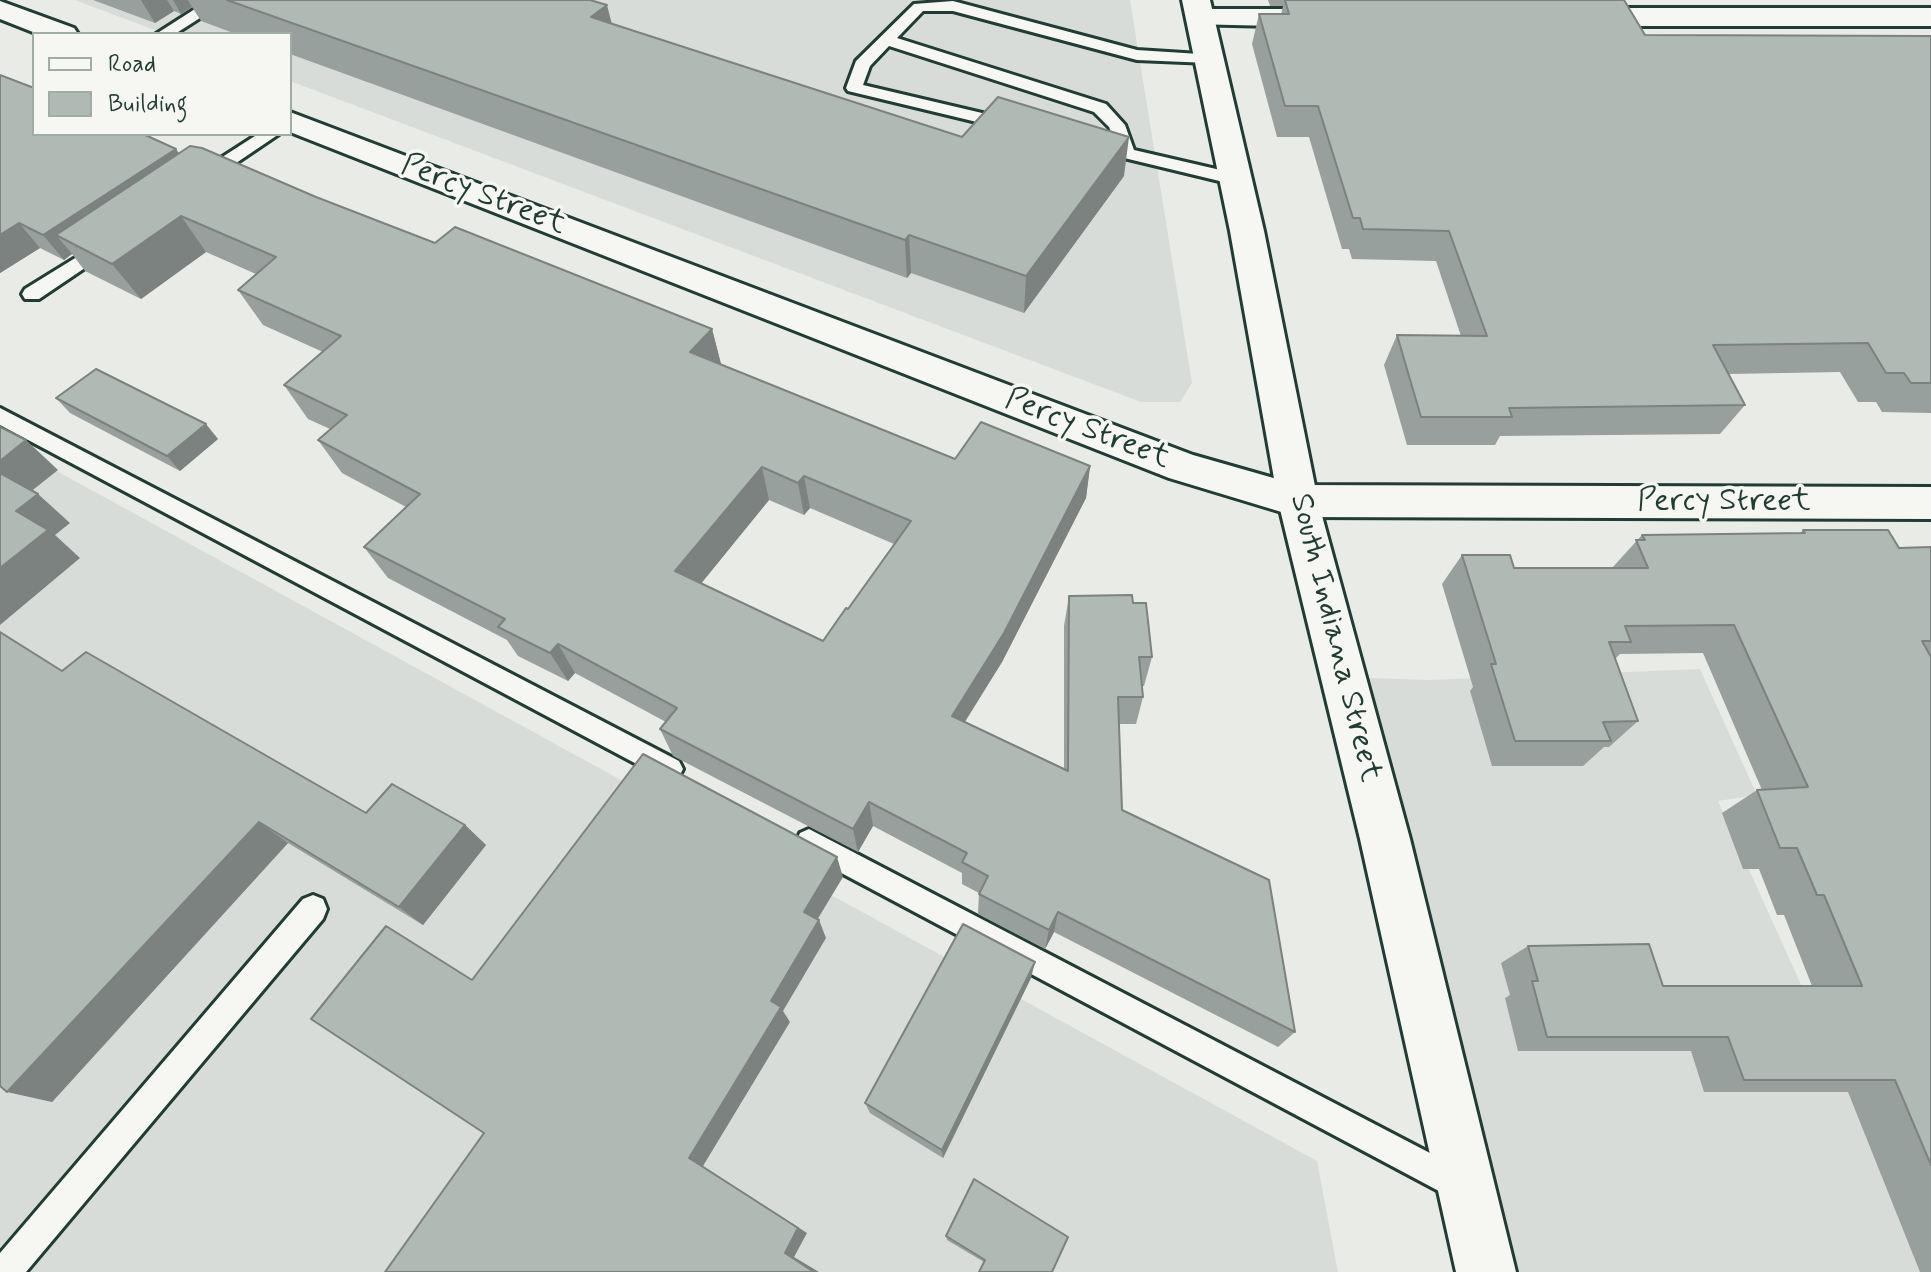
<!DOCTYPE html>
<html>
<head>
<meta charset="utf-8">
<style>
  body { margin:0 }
  #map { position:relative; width:1931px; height:1272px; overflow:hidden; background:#e9ebe7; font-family:Mynerve,sans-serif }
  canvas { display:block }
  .legend { position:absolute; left:32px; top:32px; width:260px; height:104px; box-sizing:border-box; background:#f6f6f2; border:2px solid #a0aca6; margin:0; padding:10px 14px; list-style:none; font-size:24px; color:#1f3d34 }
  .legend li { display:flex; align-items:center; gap:16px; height:40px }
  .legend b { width:40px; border:2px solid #a0aca6 }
</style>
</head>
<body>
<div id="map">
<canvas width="1931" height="1272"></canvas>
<ul class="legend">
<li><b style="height:10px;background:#f6f6f2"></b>Road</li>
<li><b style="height:22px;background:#b0bab5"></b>Building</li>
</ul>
</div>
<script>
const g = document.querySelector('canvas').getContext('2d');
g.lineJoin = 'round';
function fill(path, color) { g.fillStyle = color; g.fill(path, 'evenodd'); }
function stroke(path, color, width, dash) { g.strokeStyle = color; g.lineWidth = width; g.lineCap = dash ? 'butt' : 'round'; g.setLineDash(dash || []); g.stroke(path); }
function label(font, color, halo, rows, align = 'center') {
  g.font = font + ' Mynerve,sans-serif'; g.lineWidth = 7; g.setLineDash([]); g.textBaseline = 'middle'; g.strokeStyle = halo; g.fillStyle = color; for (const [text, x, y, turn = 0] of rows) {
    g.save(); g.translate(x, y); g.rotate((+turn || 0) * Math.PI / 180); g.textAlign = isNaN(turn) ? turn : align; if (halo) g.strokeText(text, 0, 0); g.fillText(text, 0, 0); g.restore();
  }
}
fill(new Path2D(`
  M75,0h1055l62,383 -12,19h-39l-851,-321v-47h-125z
  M0,440l1317,721 21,111h-1338z
  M1700,669l57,126 -39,6 213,471h-453l-135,-595 86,3z`), '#d8dcd8');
const lane = new Path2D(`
  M209,0h19l-53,34h-19z
  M953,1l184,49 78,5 2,3 -8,5 -72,-3 -184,-49h-30l-26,27 209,66 19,21 9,25 108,25 3,4 -9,6 -145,-35 -3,-4 9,-5 19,4 -7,-18 -15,-15 -205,-66 -19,20 -7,19 153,36 2,4 -8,5 -162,-39 -2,-3 10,-27 58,-57z
  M258,134h21l-68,46h-12l-3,-4 3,-4z
  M106,239l9,6 -2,4 -74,50h-14l-3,-5 3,-5z
  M0,408l679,353 4,8 -4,8 -9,4 -9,-4 -661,-352z
  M809,829l665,347 5,11 -5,11 -11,5 -11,-5 -652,-347 -4,-9 4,-9z
  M313,895l10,4 4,10 -4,10 -297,353h-26v-19l303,-354z`);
const street = new Path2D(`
  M0,1l74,27 4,6h-40l-38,-15z
  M1574,8h357v18h-357l-10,-3 -4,-6 4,-6z
  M1200,9h117l10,3 4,6 -4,6 -10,3 -127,-3 -4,-6 4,-6z
  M290,112l903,343 105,30 633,2v32l-633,-2 -129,-39 -879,-346z`);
const secondary = new Path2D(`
  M1182,0h28l54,231 54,270 92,338 106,433h-60l-96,-433 -82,-338 -48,-270z`);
stroke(lane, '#1f3d34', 6);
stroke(street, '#1f3d34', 6);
stroke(secondary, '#1f3d34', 6);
fill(lane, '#f6f6f2');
fill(street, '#f6f6f2');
fill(secondary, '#f6f6f2');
fill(new Path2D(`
  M93,0h497l22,24 350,113 162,39 -100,137 -113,-40 -4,5 -617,-224v-20h-54l-35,-13 -9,-14 -11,7 -7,-3 -19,12z
  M1268,0h356l21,35 286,1v377l-49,-1 -6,-10h-18l-18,-30 -112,2 17,31 -25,29 -220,2 -5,9h-88l-23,-80 13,-30 64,1 -25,-75 -84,-2 -3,-10h-7l-33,-112h-32l-25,-93 7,-30h22l2,-8h-13z
  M0,75l179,78 137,44 119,46 277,86 9,35 234,95 135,7 -4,32 -84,164 -37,60 99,46v-142l5,-30 64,7 19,54 -8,29h-2l1,11 -7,27h-17l3,86 173,222 -17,15 -224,-115 -9,17 -67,-35 1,-21 -17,-9v-11l-89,-47 -15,26 -185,-96 -13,-27 6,-7 -91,-49 -7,8 -50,-25 -11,-16 -119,-62 -24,-31 42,-40 -64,-34 -24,-33 12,-11 -22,-10 -24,-34 39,-33 -60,-27 -25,-35 18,-16 -50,-22 -65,47 -56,-28 -13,-17 -8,6 -24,-12 -40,25zM769,500l35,15 6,-7 84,36 -46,65 -25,32 -122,-58z
  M56,398l162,41 -38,32 -110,-58z
  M1803,530l96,18 32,-1v725h-11l-72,-180h-144l-13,-41h-173l-13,-53 5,-3 -9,-32 27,-17 135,40h149l-28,-71h-7l-18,-46h-16l-21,-56 35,-23h5l-59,-137 -83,1 -5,5 23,62 -29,26h-5l-21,19h-91l-22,-75 3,-4 -31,-103 20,-29 52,13h98l30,-33 158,-2z
  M62,671l304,142 99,12 21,20 -63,80 -135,-82 -236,259z
  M1031,978l-88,180 -73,-45 -5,-10z
  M946,1236l106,36 -68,-10 -37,-22z`), '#97a09c');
fill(new Path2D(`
  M141,0h26l7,11 -19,12z
  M173,0h15l4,7 -11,7z
  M607,5l10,39 -26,-27z
  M1129,137l-5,39 -100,137 2,-37z
  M176,149l17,25 -137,61 16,19 -8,6 -21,-25z
  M181,216l25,36 -65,47 -29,-35z
  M19,223l21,25 -40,25v-38z
  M909,235l2,38 -4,5 -2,-38z
  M712,329l9,35 -31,-12z
  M206,424l12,15 -38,32 -13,-15z
  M26,440l32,30 -34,27 -24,-21v-15z
  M1090,466l-4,32 -84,164 -50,80v-26z
  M762,467l7,33 -82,101 -12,-30z
  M804,476l6,32 -6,7 -6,-32z
  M38,494l32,29 -15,12 25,23 -80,67v-57l16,-57z
  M558,644l17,29 -7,8 -18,-28z
  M869,802l4,24 -15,26 -5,-23z
  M259,822l29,21 -236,259 -45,-10z
  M465,825l21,20 -63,80 -24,-18z
  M837,857l6,20 -32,53 -7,-18z
  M1058,912l-4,20 -9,17 4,-19z
  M819,920l7,18 -43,73 7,11 -87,144 104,67 -13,24 25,15h-5l-29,-19 -96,-95 82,-157z
  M1035,962l-4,16 -88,180 -1,-8z`), '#7b827f');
const building = new Path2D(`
  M227,0h363l17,5 -16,12 371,120 36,-40 131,40 -103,139 -117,-41 -4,5z
  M1285,0h339l21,35 286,1v347h-20l-7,-10h-18l-18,-30 -155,2 32,60 -236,3 3,9h-91l-24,-82 90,1 -38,-105 -86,-2 -3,-11h-7l-35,-112h-33l-26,-92h30z
  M0,75l34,13v46h109l33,15 -133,86 -24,-12 -19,12z
  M190,146l12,2 114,49 119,46 20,-16 257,102 -22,23 265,107 26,-37 109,44 -86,167 -52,83 116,55 1,-175 63,-1 1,8h13l6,54h-13l4,40h-25l4,113 147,70 26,152 -237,-120 -9,18 -70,-36 9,-18 -26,-14 5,-9 -98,-51 -16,27 -193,-100 17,-21 -119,-64 -8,9 -52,-26 7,-8 -141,-72 56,-53 -102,-54 29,-25 -63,-30 57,-49 -103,-46 38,-33 -95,-41 -69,48 -56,-29zM762,467l36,16 6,-7 107,45 -63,88 -2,-1 -23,33 -148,-70z
  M96,369l110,55 -39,32 -111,-58z
  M0,427l26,13 -26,21z
  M0,473l38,21 -22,17 32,19 -48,38z
  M1803,530h85l11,18 32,-1v94h-9l9,16v508l-36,-85h-151l-16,-43h-181l-15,-56h6l-10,-35 121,-2 14,42h199l-38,-91h-7l-20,-47h-17l-23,-58 51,-3 -74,-162 -109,1 6,16h-22l29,79 -35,1 8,19h-96l-24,-77h5l-34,-109h48l4,13h134l-12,-28h9l-3,-5 163,-2z
  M0,632l62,39 24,-19 280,161 26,-29 73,41 -66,82 -140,-85 -252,270 -7,-6z
  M643,754l194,103 -33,55 15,8 -48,81 10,6 -92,151 109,70 -13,25 29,19h-429l99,-139 -173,-114 75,-93 86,54z
  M963,924l72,38 -93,188 -77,-47z
  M974,1179l94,58 -16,35h-73l6,-12 -39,-24z`);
fill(building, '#b0bab5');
stroke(building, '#7b827f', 2);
label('32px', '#1f3d34', '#f6f6f2', [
  ["Percy Street",483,196,21],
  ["Percy Street",1087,430,21],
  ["Percy Street",1724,502],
  ["South Indiana Street",1334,638,76]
]);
</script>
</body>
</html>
